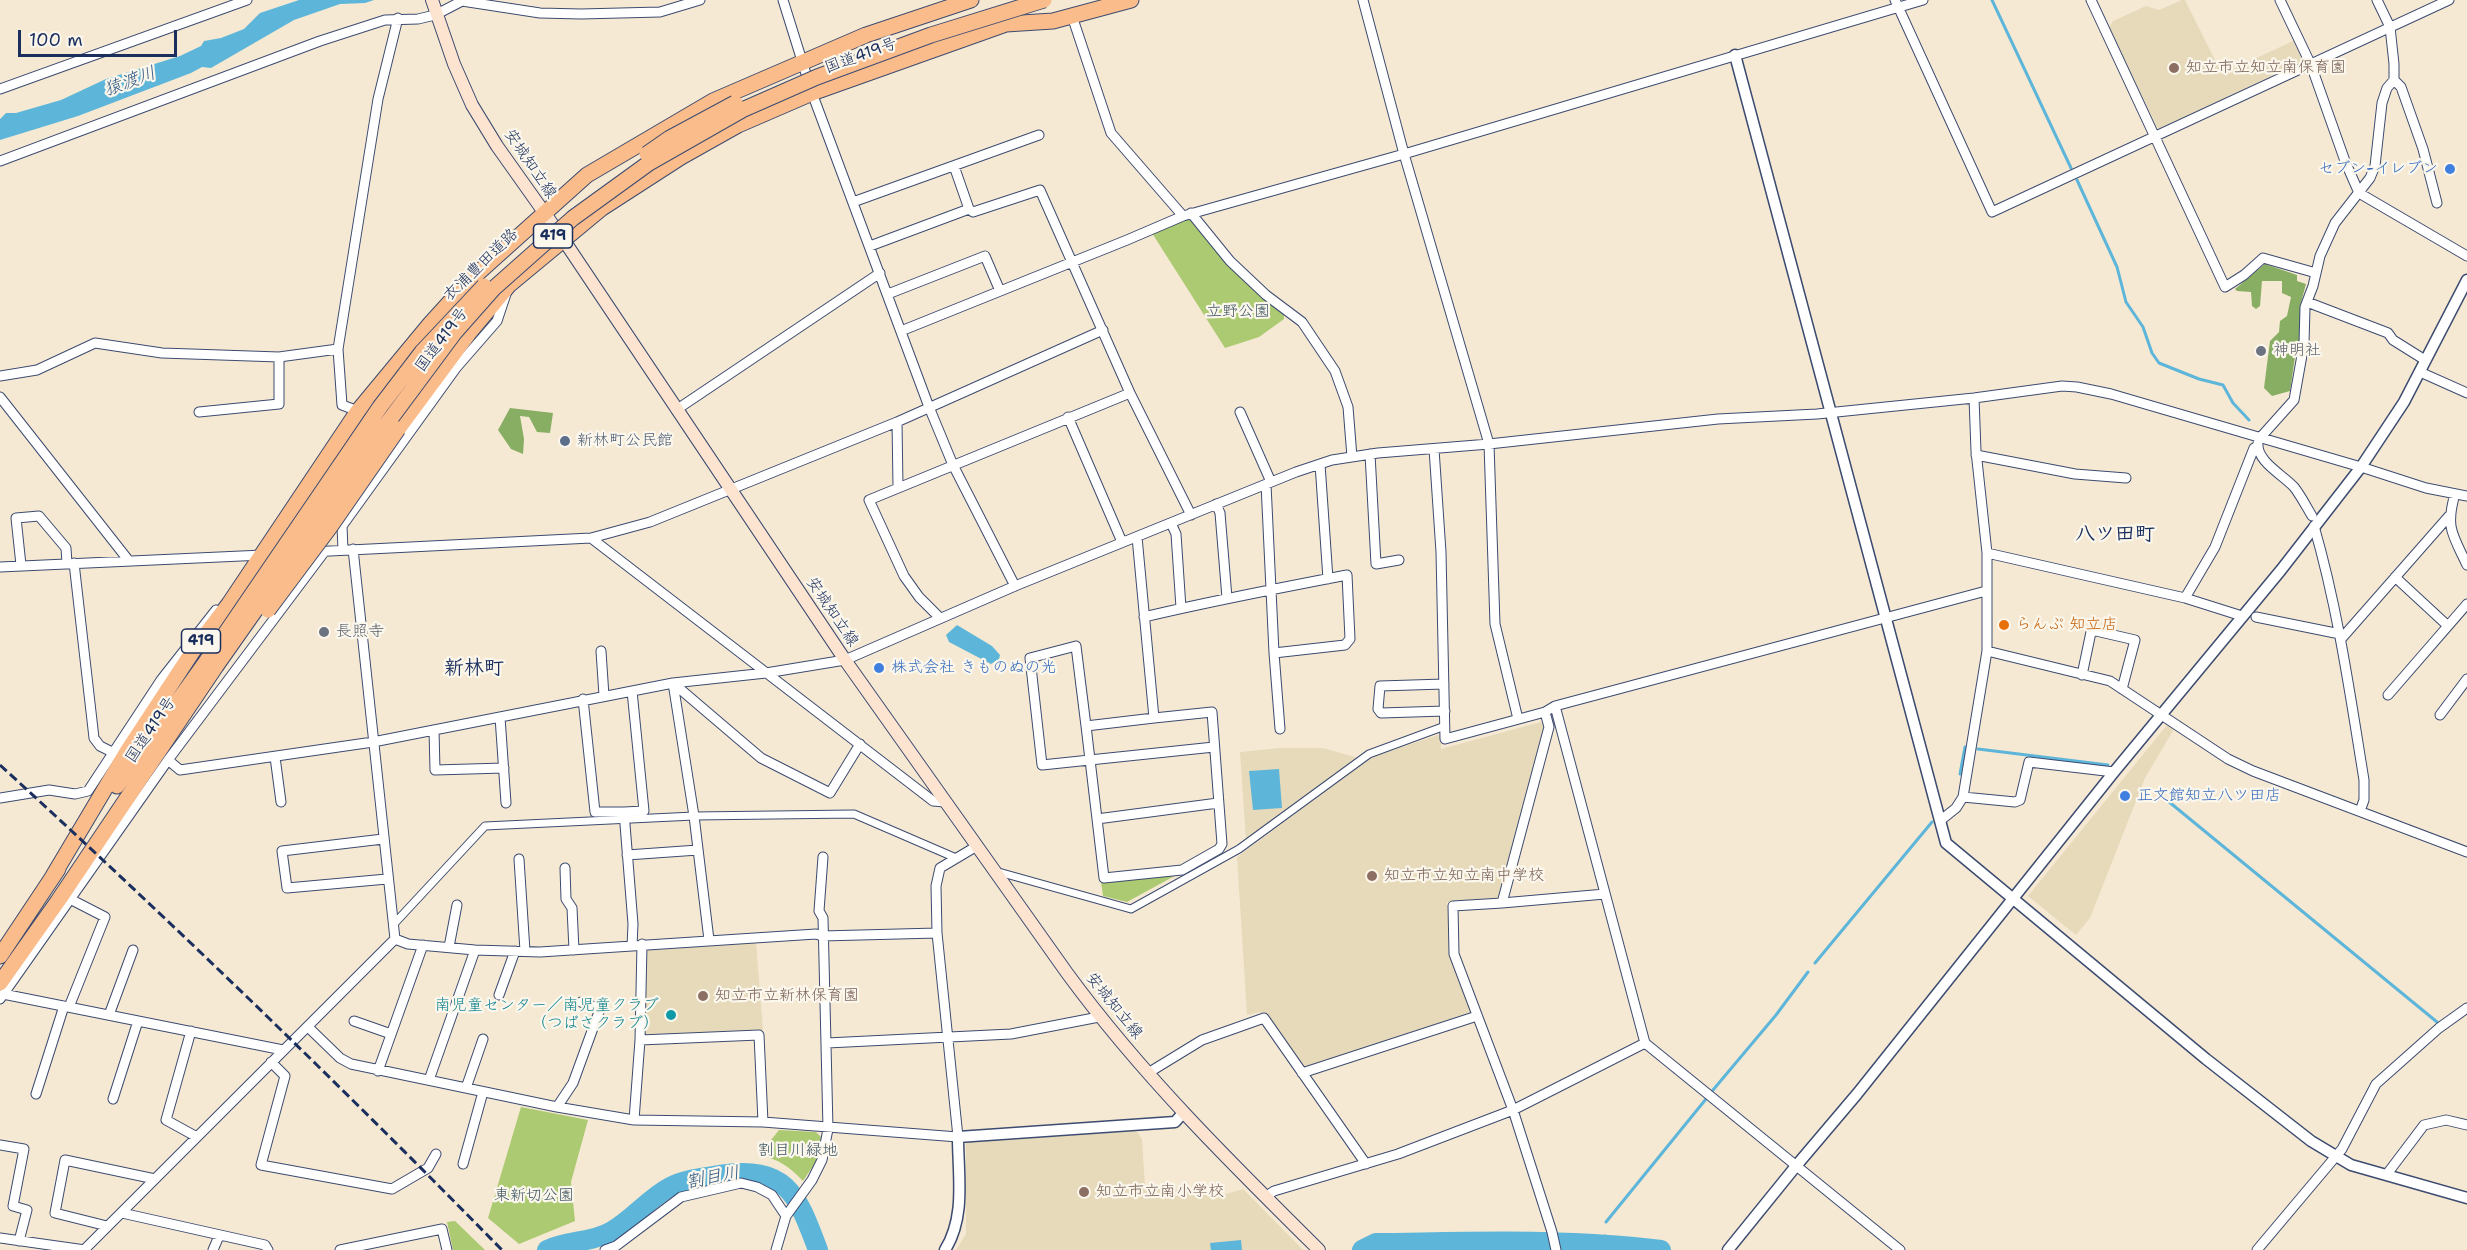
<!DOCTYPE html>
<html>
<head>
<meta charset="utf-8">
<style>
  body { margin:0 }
  #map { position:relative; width:2467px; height:1250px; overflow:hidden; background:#f6e9d3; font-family:"Shantell Sans",sans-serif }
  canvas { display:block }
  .scale { position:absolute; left:18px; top:30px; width:159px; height:27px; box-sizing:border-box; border:3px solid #1b2f5e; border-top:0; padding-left:8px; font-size:18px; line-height:21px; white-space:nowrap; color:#1b2f5e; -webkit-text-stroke:4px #fbf7ec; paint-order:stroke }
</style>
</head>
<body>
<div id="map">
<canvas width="2467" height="1250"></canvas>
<div class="scale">100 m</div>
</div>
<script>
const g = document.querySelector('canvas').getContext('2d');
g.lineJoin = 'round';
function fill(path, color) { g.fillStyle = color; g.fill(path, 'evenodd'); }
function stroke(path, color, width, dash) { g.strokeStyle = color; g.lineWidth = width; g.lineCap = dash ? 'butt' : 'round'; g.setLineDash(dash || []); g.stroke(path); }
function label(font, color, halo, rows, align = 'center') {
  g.font = font + ' "Shantell Sans","Klee One",sans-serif'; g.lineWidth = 4.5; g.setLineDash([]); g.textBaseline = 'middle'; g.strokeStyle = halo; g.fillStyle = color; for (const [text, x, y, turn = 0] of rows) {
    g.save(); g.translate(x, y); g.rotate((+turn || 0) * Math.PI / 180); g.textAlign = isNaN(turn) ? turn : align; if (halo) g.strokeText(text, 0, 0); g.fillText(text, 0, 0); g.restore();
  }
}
fill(new Path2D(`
  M2182,0h3l37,74 71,-33 10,16 -3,5 -138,67 -5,-2 -48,-99 4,-7 33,-15 13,4z
  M1541,722l4,4 -46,170 -2,4 -50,2 4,55 21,58 -168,54 -44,-57 -13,3 -10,-158 135,-100 69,-23v15z
  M2167,725l7,4 -29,49 -55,140 -14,17 -48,-39z
  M1280,748h43l35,10 -112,82 -6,-88z
  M756,942l7,88 -117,5 -3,-4 2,-80 3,-3z
  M1136,1131l6,8 3,47 81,8 17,-5 60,61h-347l10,-16v-91z`), '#e6daba');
fill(new Path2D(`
  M1190,217l94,96v6l-25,18 -34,11 -73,-115z
  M1180,873l-53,29 -24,-6 -2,-14z
  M521,1107l67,13 -17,62 4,39 -56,23 -31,-26z
  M779,1130l37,2 5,5 -4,23 -14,21c-14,-15 -25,-22 -44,-26z
  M455,1221l30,29h-32l-6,-28z`), '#abca71');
fill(new Path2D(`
  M2265,264l32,11v6l9,3 -6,22v37l-5,14 -5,34 -18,5 -8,-8 6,-47 9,-9 1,-11 7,-5 4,-19 -9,-4v-12h-20l-2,25 -4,3 -4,-3 -1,-14 -14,-1 -2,-2z
  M510,408l43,5 -3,20 -13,-1 -8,-15 -9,-1 4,23 -1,15 -12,-5 -13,-19z`), '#88ae63');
fill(new Path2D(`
  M299,0h75l-9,3 -25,1 -46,16 -83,48 -9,-1 -11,6 -113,43 -78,24v-21l6,-6h10l45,-13 45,-21 74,-23 21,-10 3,-5 17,-3 23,-9 16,-16z
  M957,625l35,21 8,9 -1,4 -8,5 -42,-22 -3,-7z
  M1279,769l3,39 -29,2 -4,-39z
  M1241,1240l1,10h-31l-1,-7z`), '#5db6da');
stroke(new Path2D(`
  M1992,0l79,168
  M2077,180l40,87 9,35 17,25 9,26 7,10 40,16 24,6 10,18 16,17
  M1978,749l130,16
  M1960,774l5,-27
  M2157,792l280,230
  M1815,963l117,-141
  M1713,1090l63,-75 32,-43
  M1606,1222l100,-123
  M1605,1236l2,7`), '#5db6da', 3);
stroke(new Path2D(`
  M547,1250c21,-10 45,-7 65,-19 21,-12 37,-33 58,-44 15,-8 33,-9 49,-12 68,-10 78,19 99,75
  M1362,1250l14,-7c95,-1 191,-5 285,7`), '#5db6da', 20);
const pedestrian = new Path2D(`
  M995,871l136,38 108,-60 130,-95 76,-28
  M393,925l92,-99 209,-10 160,-2 102,44`);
const minor = new Path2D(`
  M783,0l29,93 117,314 24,58 62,121
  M1363,0l41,154 85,290 6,180 23,95
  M1895,0l97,212 457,-212
  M2091,0l134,287 19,-12 19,-17 53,15
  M2280,0l31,65 34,96 14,32 108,63
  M1072,16l39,117 72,83
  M2394,80l7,7 22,62 14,54
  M0,89l247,-89
  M0,161l320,-120 65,-21 33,-1 17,-4 27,-14 78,12 41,1 79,-2 40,-12
  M954,166l15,43
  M853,202l186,-67
  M1191,213l39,48 36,34 36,27 33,49 13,36 4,50
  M870,246l99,-37 4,3 67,-22 90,203 61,122
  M888,294l97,-38 15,35
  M2307,302l81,31 5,7 32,20
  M901,331l226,-91 56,-24 221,-62 519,-154
  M2420,372l47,21
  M0,376l37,-6 58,-27 67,10 117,4 59,-8
  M0,397l129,164
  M1974,398l2,53 11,102v98l123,30 118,78 25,12 214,81
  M676,410l204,-137
  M358,411l-16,-6 -4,-56 40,-250 20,-81
  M199,412l80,-8v-47
  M1240,412l31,70
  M1068,417l54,125
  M897,422l1,65
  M2260,438l34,-38 10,-56 1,-37 8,-21 7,-30 15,-33 35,-45 5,-12 7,-63 5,-15 7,-8v-16l-4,-37 -13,-27
  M2258,443c-2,18 25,32 36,44 7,9 12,19 18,29
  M1434,449l7,103 4,187 100,-27 10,-6 431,-115
  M1370,454l6,110 23,-4
  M1976,455l99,19 51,4
  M1320,464l8,115
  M2455,494c-10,34 -2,41 12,71
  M1216,504l4,9 7,85
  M1171,523l5,11 5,74
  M2314,526c24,83 36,168 50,254v20l-4,11
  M1137,537l17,181 58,-6 10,132 -3,5 -37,21 -78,8 -18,-152 68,-8
  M591,538l342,263 12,1
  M353,549l42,390
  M343,550l-1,-24 114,-158 41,-47 9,-27
  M310,552l281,-14 59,-16 247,-100 206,-92
  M1987,553l198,45 57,18
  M74,563l20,175 6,8 14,7
  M21,565l-5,-47 23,-2 27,32 1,15
  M0,567l263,-12
  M2395,577l53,49
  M2185,598l30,-51 39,-99 3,-1
  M1144,617c67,-16 135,-29 203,-42l3,64 -5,6 -71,8 -8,-169
  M2256,617l84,17
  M940,618l-21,-21 -15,-21 -35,-76 261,-107
  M2341,639l108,-123
  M601,651l3,45
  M1274,653l6,76
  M2082,675l9,-43 5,-1 39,9 -13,49
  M673,683l21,133 15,124
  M673,683l88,75 69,35 30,-49
  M1444,684l-64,2 -2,23 3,4 64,-2
  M2388,695l79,-91
  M583,699l12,113h29l9,112 -1,22
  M1555,706l90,337 255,207
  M1545,712l4,15 -47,176 -49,3 1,48 59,156 39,122 4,18
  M2440,715l27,-36
  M500,717l6,86
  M1086,726l-10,-80 -46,12 12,107 172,-18
  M434,730l1,40 69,-2
  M275,757l6,45
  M168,760l12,10 193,-28 300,-59 93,-10 79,-13 170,-74 281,-114 36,-12 46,-7 111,-9 229,-25 99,-5 157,-16 88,-12 15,1 34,7 250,73 65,21 41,8
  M1963,797l52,5 5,-2 9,-38 85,10
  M0,798l49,-8 26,4 13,-3 73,-111 55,-70
  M624,812l20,-1 -12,-120
  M1097,819l121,-16
  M1941,820l15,-12 7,-11 24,-146
  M383,839l-101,12 5,37 100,-9
  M627,855l71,-5
  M519,859l6,92
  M565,868l1,31 6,9 2,42
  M1502,903l103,-9
  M395,939l13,5 67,6 65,2 276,-18 6,2 115,-3
  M449,947l8,-42
  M3,994l280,56
  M499,995l16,-44
  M0,999l168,-239 157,-209
  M69,1007l36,-90 -35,-18
  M109,1015l24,-65
  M354,1021l37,13
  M308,1027l32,31 11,6 206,43 77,13 129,2 195,15 -21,-204 -1,-47 4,-18 37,-22
  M191,1031l-25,89 31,17
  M640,1040l119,-5 4,87
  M827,1043l184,-9 88,-17
  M271,1062l14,14 -24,89 131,24 36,-21 8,-14
  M378,1071l45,-126
  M1148,1073l54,-33 62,-22 102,146
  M1302,1073l175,-57
  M429,1080l46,-130
  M466,1088l17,-49
  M36,1094l28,-88
  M113,1099l25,-78
  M557,1107l16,-24 27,-74 -19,-7
  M634,1120l6,-80 2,-96
  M0,1145l24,4 -11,57 14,4 -8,31
  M463,1164l20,-72
  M2387,1174l37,-49 22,-5 21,5
  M1265,1197l9,-6 124,-37 115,-44 132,-67
  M122,1213l143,32 3,5
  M107,1226l-52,-13 10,-53 90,19
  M0,1238l85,12
  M84,1250l311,-311
  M213,1250l6,-14
  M340,1250l102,-21 5,21
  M605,1250l11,-4 65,-49 60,-14 16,4 15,8 14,21
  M776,1250l10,-34 26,-36 10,-20 6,-31 -5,-211 -4,-7 4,-54
  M2257,1250l85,-101 34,-65 63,-56 28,-20`);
const tertiary = new Path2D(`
  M1735,55l211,788 260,216 105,82 40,24 116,33
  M945,1250c21,-34 13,-74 13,-113l217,-15 8,-9
  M1728,1250l68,-84 61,-72 257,-322 167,-202 80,-103 43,-65 63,-122`);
const secondary = new Path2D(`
  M432,0l22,64 18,41 25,41 66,93 282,421 222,313c74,101 163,189 252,277`);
const trunk = new Path2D(`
  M398,429l71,-96 40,-48 93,-77 79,-51 57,-32 74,-32 194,-69 47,-3 78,-21
  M117,786l91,-127
  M53,876l75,-126 65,-99 36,-47 129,-193 72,-87 39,-43 118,-106 126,-74 153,-66 105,-35
  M0,956l58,-87
  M0,983l58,-82 158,-235`);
stroke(pedestrian, '#3c4b70', 9);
stroke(minor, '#3c4b70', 11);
stroke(tertiary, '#3c4b70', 13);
stroke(secondary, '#3c4b70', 14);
stroke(trunk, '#3c4b70', 17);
stroke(pedestrian, '#fff', 7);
stroke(minor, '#fff', 9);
stroke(tertiary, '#fff', 10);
stroke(secondary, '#fde4d1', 12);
stroke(trunk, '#fabc8b', 15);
stroke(new Path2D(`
  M0,765c172,157 339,319 502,485`), '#1b2f5e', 3, [9, 4.5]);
const trunkBridge = new Path2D(`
  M647,154l23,-16 65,-35
  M268,610l62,-83 68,-98
  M208,659l172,-252 42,-55 62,-66
  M216,666l161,-229 78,-105 38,-43 80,-71 76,-55 93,-53 75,-33 114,-42 113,-35`);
stroke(trunkBridge, '#3c4b70', 17, []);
stroke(trunkBridge, '#fabc8b', 15);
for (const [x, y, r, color] of [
  [2174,68,6,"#8d6e63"],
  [2450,169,6,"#3f7fe0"],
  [2261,351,6,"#6b7280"],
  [565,441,6,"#5c6f8a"],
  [2004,625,6,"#e8710a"],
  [324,632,6,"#6b7280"],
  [879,668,6,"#3f7fe0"],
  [2125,796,6,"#3f7fe0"],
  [1372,876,6,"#8d6e63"],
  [703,996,6,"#8d6e63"],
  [671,1015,6,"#0f9aa8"],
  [1084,1192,6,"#8d6e63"]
]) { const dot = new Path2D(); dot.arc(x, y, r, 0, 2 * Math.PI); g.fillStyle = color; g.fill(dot); stroke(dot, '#fbf7ec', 2); }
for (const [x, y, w] of [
  [553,236,39],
  [201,641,39]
]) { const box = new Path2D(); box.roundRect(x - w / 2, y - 12, w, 24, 4.5); g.fillStyle = '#fbf7ec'; g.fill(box); stroke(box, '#1b2f5e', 1.5); }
label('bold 15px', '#1b2f5e', null, [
  ["419",553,236],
  ["419",201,641]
]);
label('16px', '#1b2f5e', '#fbf7ec', [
  ["国道419号",861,56,-20],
  ["安城知立線",530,164,56],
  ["衣浦豊田道路",481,265,-44],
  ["国道419号",442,340,-53],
  ["安城知立線",832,612,56],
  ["国道419号",151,730,-56],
  ["安城知立線",1114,1006,51]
]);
label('16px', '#785e54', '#fbf7ec', [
  ["知立市立知立南保育園",2186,68],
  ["知立市立知立南中学校",1384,876],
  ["知立市立新林保育園",715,996],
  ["知立市立南小学校",1096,1192]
], 'left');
label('16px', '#366cbe', '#fbf7ec', [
  ["セブン-イレブン",2438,169,"right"],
  ["株式会社 きものぬの光",891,668],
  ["正文館知立八ツ田店",2137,796]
], 'left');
label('16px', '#3f5663', '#fbf7ec', [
  ["立野公園",1238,312],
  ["割目川緑地",798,1151],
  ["東新切公園",534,1196]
]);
label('16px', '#5b616d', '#fbf7ec', [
  ["神明社",2273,351],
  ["長照寺",336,632]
], 'left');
label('16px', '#4e5e75', '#fbf7ec', [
  ["新林町公民館",577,441]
], 'left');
label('16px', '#c56008', '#fbf7ec', [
  ["らんぷ 知立店",2016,625]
], 'left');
label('16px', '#0d838f', '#fbf7ec', [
  ["南児童センター／南児童クラブ",659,1006],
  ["（つばさクラブ）",659,1024]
], 'right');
label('italic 18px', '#2f5883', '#fbf7ec', [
  ["猿渡川",130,82,-20],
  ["割目川",713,1178,-11]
]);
label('bold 20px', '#1b2f5e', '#fbf7ec', [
  ["八ツ田町",2115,535],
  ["新林町",474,669]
]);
</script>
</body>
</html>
